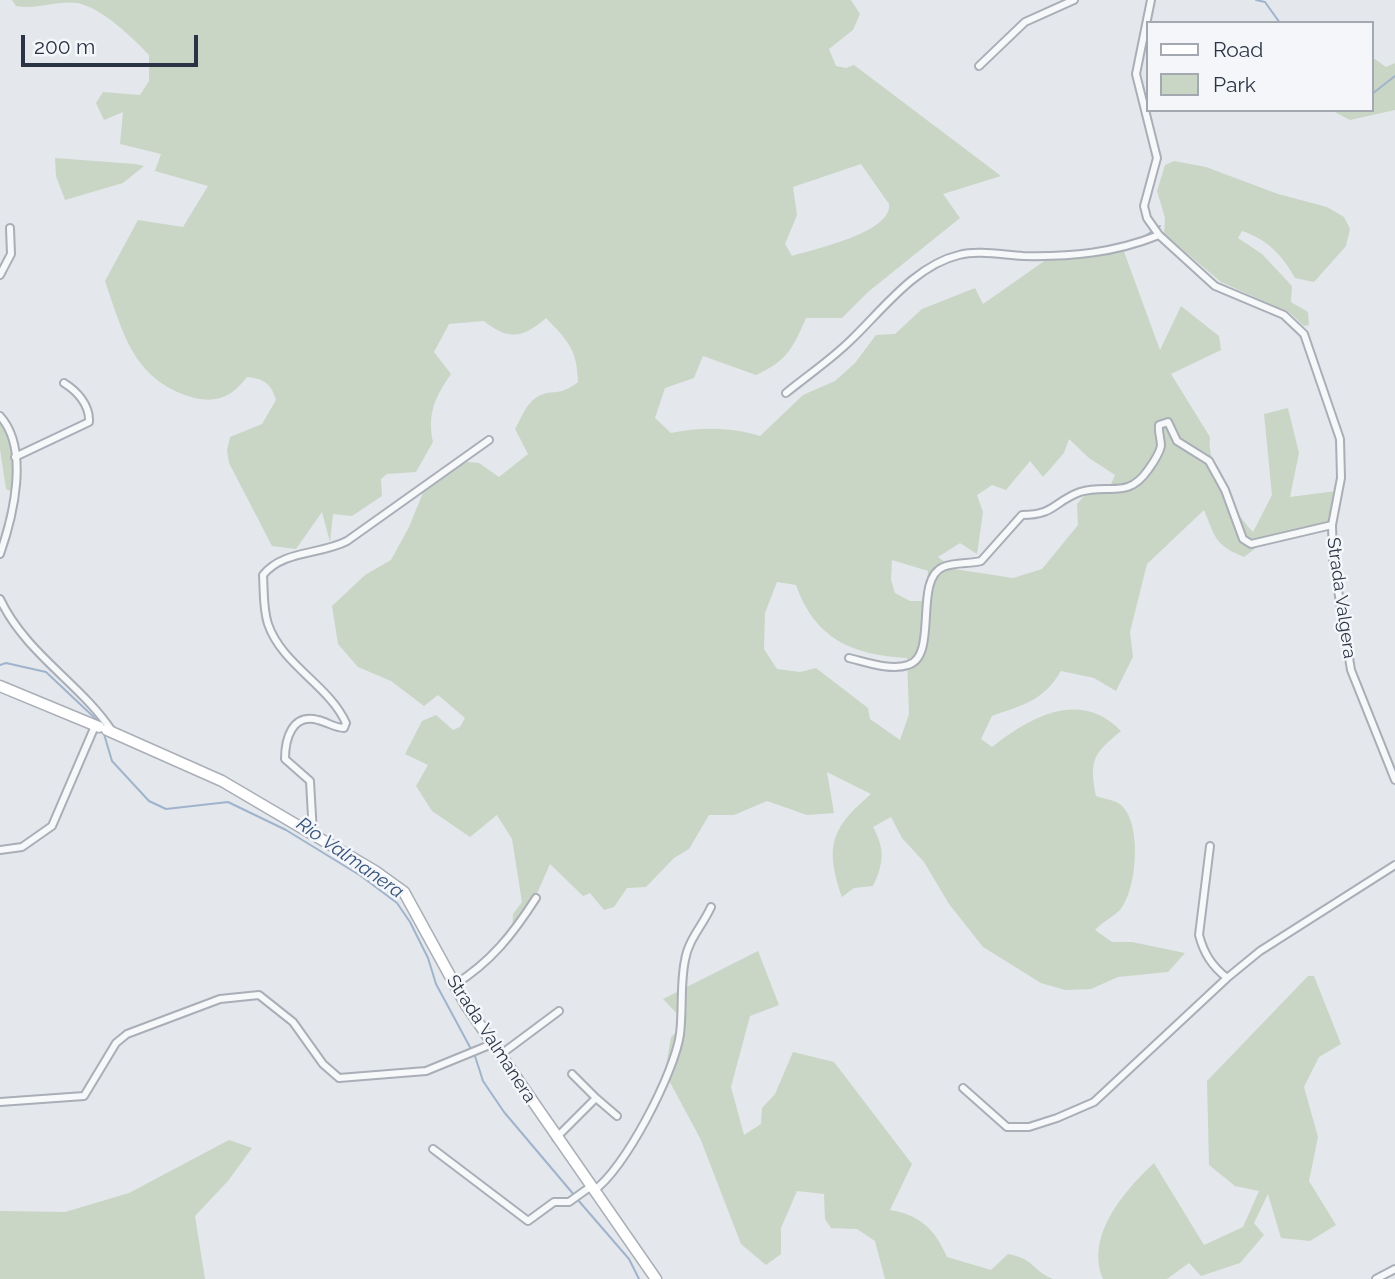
<!DOCTYPE html>
<html>
<head>
<meta charset="utf-8">
<style>
  body { margin:0 }
  #map { position:relative; width:1395px; height:1279px; overflow:hidden; background:#e4e7ec; font-family:Raleway,sans-serif }
  canvas { display:block }
  .legend { position:absolute; left:1146px; top:21px; width:228px; height:91px; box-sizing:border-box; background:#f4f6f9; border:2px solid #a4a8b1; margin:0; padding:9px 12px; list-style:none; font-size:21px; color:#2b3445 }
  .legend li { display:flex; align-items:center; gap:14px; height:35px }
  .legend b { width:35px; border:2px solid #a4a8b1 }
  .scale { position:absolute; left:21px; top:35px; width:177px; height:32px; box-sizing:border-box; border:4px solid #2b3445; border-top:0; padding-left:9px; font-size:21px; line-height:24px; white-space:nowrap; color:#2b3445; -webkit-text-stroke:5px #f4f6f9; paint-order:stroke }
</style>
</head>
<body>
<div id="map">
<canvas width="1395" height="1279"></canvas>
<ul class="legend">
<li><b style="height:9px;background:#fff"></b>Road</li>
<li><b style="height:19px;background:#c9d6c5"></b>Park</li>
</ul>
<div class="scale">200 m</div>
</div>
<script>
const g = document.querySelector('canvas').getContext('2d');
g.lineJoin = 'round';
function fill(path, color) { g.fillStyle = color; g.fill(path, 'evenodd'); }
function stroke(path, color, width, dash) { g.strokeStyle = color; g.lineWidth = width; g.lineCap = dash ? 'butt' : 'round'; g.setLineDash(dash || []); g.stroke(path); }
function label(font, color, halo, rows, align = 'center') {
  g.font = font + ' Raleway,sans-serif'; g.lineWidth = 5; g.setLineDash([]); g.textBaseline = 'middle'; g.strokeStyle = halo; g.fillStyle = color; for (const [text, x, y, turn = 0] of rows) {
    g.save(); g.translate(x, y); g.rotate((+turn || 0) * Math.PI / 180); g.textAlign = isNaN(turn) ? turn : align; if (halo) g.strokeText(text, 0, 0); g.fillText(text, 0, 0); g.restore();
  }
}
fill(new Path2D(`
  M12,0h839l9,14 -7,16 -24,19 7,17 10,2 8,-3 147,111 -58,18 17,24 -92,74 -26,26h-36c-13,30 -19,43 -50,57l-53,-19 -9,22 -29,10 -10,30 16,15c29,-6 60,-6 89,3l43,-41 32,-14 20,-18 21,-28 19,-1 27,-25 53,-21 8,16 67,-47h29l44,-8 37,101 21,-44 38,30 2,14 -50,24 39,63c-4,28 24,75 43,95l19,-37 -8,-81 24,-6 11,45 -9,44 46,-6 -7,33 -64,17 -21,16c-30,-12 -29,-21 -40,-47l-57,54 -17,68 3,25 -17,34 -22,-13 -33,-7c-18,30 -36,33 -69,45l-11,23 11,8c39,-31 89,-58 129,-16 -28,23 -32,29 -25,65 8,3 21,4 26,10 20,19 15,83 -2,104 -7,7 -18,12 -25,20l17,12h20l53,11 -17,19 -50,5 -27,12 -26,1 -24,-7 -58,-36 -34,-43 -25,-42 -22,-24 -11,-21 -18,10c12,22 11,36 0,59l-19,2 -12,9c-17,-50 -12,-68 29,-103l-44,-22 7,41 -27,2 -40,-14 -33,14h-25l-20,34 -15,9 -28,29 -19,1 -13,19 -10,3 -14,-17 -7,3 -33,-32 -15,34 -23,35 1,-19 9,-12 -10,-63 -15,-24 -27,22 -38,-26 -16,-25 12,-21 -23,-11 17,-33 14,-6 17,15 7,-3 5,-9 -27,-23 -14,11 -33,-25 -33,-14 -20,-23 -6,-38 33,-31 26,-15 18,-33 18,-44 30,-22 22,2 20,14 29,-23 -13,-25c6,-10 11,-26 22,-32 15,-9 21,1 41,-15 -1,-33 -10,-41 -32,-64 -24,21 -38,22 -62,3l-35,3 -15,28 17,22c-16,23 -24,40 -18,68l-17,30 -29,2 -6,5 1,17 -30,20 -19,-2 -3,28 -8,-30 -26,37 -24,-3 -43,-83 -2,-13 3,-13 32,-13 14,-24c-5,-17 -12,-21 -29,-23 -15,20 -31,27 -56,20 -58,-18 -68,-64 -86,-116l33,-61 45,7 25,-41 -53,-15 6,-17 -41,-10 3,-32 -19,8 -8,-17 7,-11 37,3 9,-14v-26c-16,-17 -48,-48 -72,-52 -20,-3 -41,7 -61,3zM861,164l28,40c4,28 -74,45 -97,52l-7,-12 12,-29 -4,-28zM1069,439l20,19 26,17 -6,14h-19l-13,15 1,21 -36,44 -29,9 -59,-9 -16,-12 22,-14 17,11 6,-42 -6,-17 15,-10 14,5 24,-29 13,16 21,-24zM892,560l36,11 -3,30h-15l-15,-8 -4,-13zM777,582l19,3c19,54 56,70 111,73l2,56 -9,26 -30,-21 -2,-11 -52,-40 -16,4 -23,-3 -13,-20 1,-36z
  M1372,57l14,10 9,-4v47l-45,10 -19,-10h41z
  M55,158l80,6 9,2 -21,17 -58,17 -9,-24z
  M1174,161l32,6 72,27 49,13 17,10 6,12 -4,17 -32,36 -19,-4c-12,-22 -28,-39 -53,-47l-4,7 24,16 30,32 -1,16 17,10 1,13 -5,1 -14,-13 -69,-31 -57,-48 1,-16 -8,-27 8,-26z
  M0,419l10,23 5,51 -9,-4 -6,-40z
  M758,951l21,54 -29,11 -19,71 13,48 17,-11 1,-16 13,-14 18,-42 41,10 78,102 -22,46c30,5 45,19 57,47l44,13 17,-16c27,5 23,16 45,25h-168l-10,-38 -18,-12 -26,-1 -6,-9 -1,-25 -27,-3 -16,37v26l-15,11 -25,-21 -41,-106 -35,-65 6,-36 15,-14 -23,-24z
  M1308,976h6l27,68 -22,13 -15,30 14,50 -9,44 27,44 -26,16 -29,-3 -13,-44 -14,29 10,12 -24,28 -39,13 -12,-13 -22,16h-64c-18,-43 21,-88 51,-116l50,82 39,-18 16,-36 -24,-5 -26,-21 -2,-84z
  M229,1140l23,8 -24,33 -33,35 10,63h-205v-68l65,1 64,-19z`), '#c9d6c5');
stroke(new Path2D(`
  M1256,0l9,2 15,21
  M1372,94l23,-18
  M1141,239l19,-13
  M0,665l6,-2 40,9 53,50
  M104,734l8,27 37,40 17,8 62,-7 58,28 75,46 36,27 13,19 18,36 8,26 35,65
  M474,1053l9,28 21,31 71,84
  M578,1200l51,59 10,20`), '#9fb4cc', 2);
const street = new Path2D(`
  M1151,0l-15,74 21,84 -13,48 3,12 12,17 56,51 69,29 20,19 36,105 1,39 -9,47 1,34 18,111 44,110
  M979,66l46,-44 49,-22
  M0,275l11,-21 -1,-26
  M786,393c22,-18 46,-34 66,-54 31,-30 64,-74 107,-84 19,-5 44,0 64,1 48,1 91,-3 136,-21
  M0,416c30,33 13,101 0,138
  M15,457l74,-35c1,-17 -12,-31 -25,-39
  M0,599c26,55 80,84 112,132
  M849,658c17,4 42,13 59,7 31,-9 5,-85 35,-98 12,-5 27,-3 38,-6l41,-46c33,0 31,-13 58,-23 29,-9 47,8 68,-22 5,-7 11,-15 13,-24 0,-7 -3,-14 -2,-21l9,-3 9,19 32,20 16,29 18,49 8,5 81,-19
  M313,834l-3,-53 -25,-22c0,-20 7,-46 33,-39 9,2 17,8 26,8l2,-5c-17,-38 -64,-58 -78,-99 -5,-15 -4,-32 -5,-49 20,-25 57,-20 84,-34l142,-101
  M1210,846l-11,89c5,19 13,31 28,43l33,-27 135,-86
  M0,850l22,-3 30,-21 43,-100
  M454,985c37,-23 59,-51 82,-87
  M500,1055l59,-44
  M963,1088l44,39h22l28,-9 37,-16 133,-124
  M596,1098l21,18
  M0,1102l84,-6 32,-53 11,-9 93,-35 39,-4 34,27 30,42 16,14 87,-7 66,-27
  M556,1138l40,-40 -24,-24
  M433,1149l95,72 26,-19h15l21,-15
  M593,1191c31,-20 82,-119 87,-157 3,-24 0,-50 5,-74 3,-20 18,-35 26,-53
  M1376,1279l19,-10`);
const secondary = new Path2D(`
  M0,686l99,41
  M107,730l115,51 153,90 29,21 62,113 190,274`);
stroke(street, '#a9aeb7', 10);
stroke(secondary, '#a9aeb7', 13);
stroke(street, '#f7f8fa', 6);
stroke(secondary, '#fff', 10);
label('18px', '#2b3445', '#f4f6f9', [
  ["Strada Valgera",1341,598,82],
  ["Strada Valmanera",491,1039,57]
]);
label('italic 19px', '#34527a', '#f4f6f9', [
  ["Rio Valmanera",350,858,35]
]);
</script>
</body>
</html>
